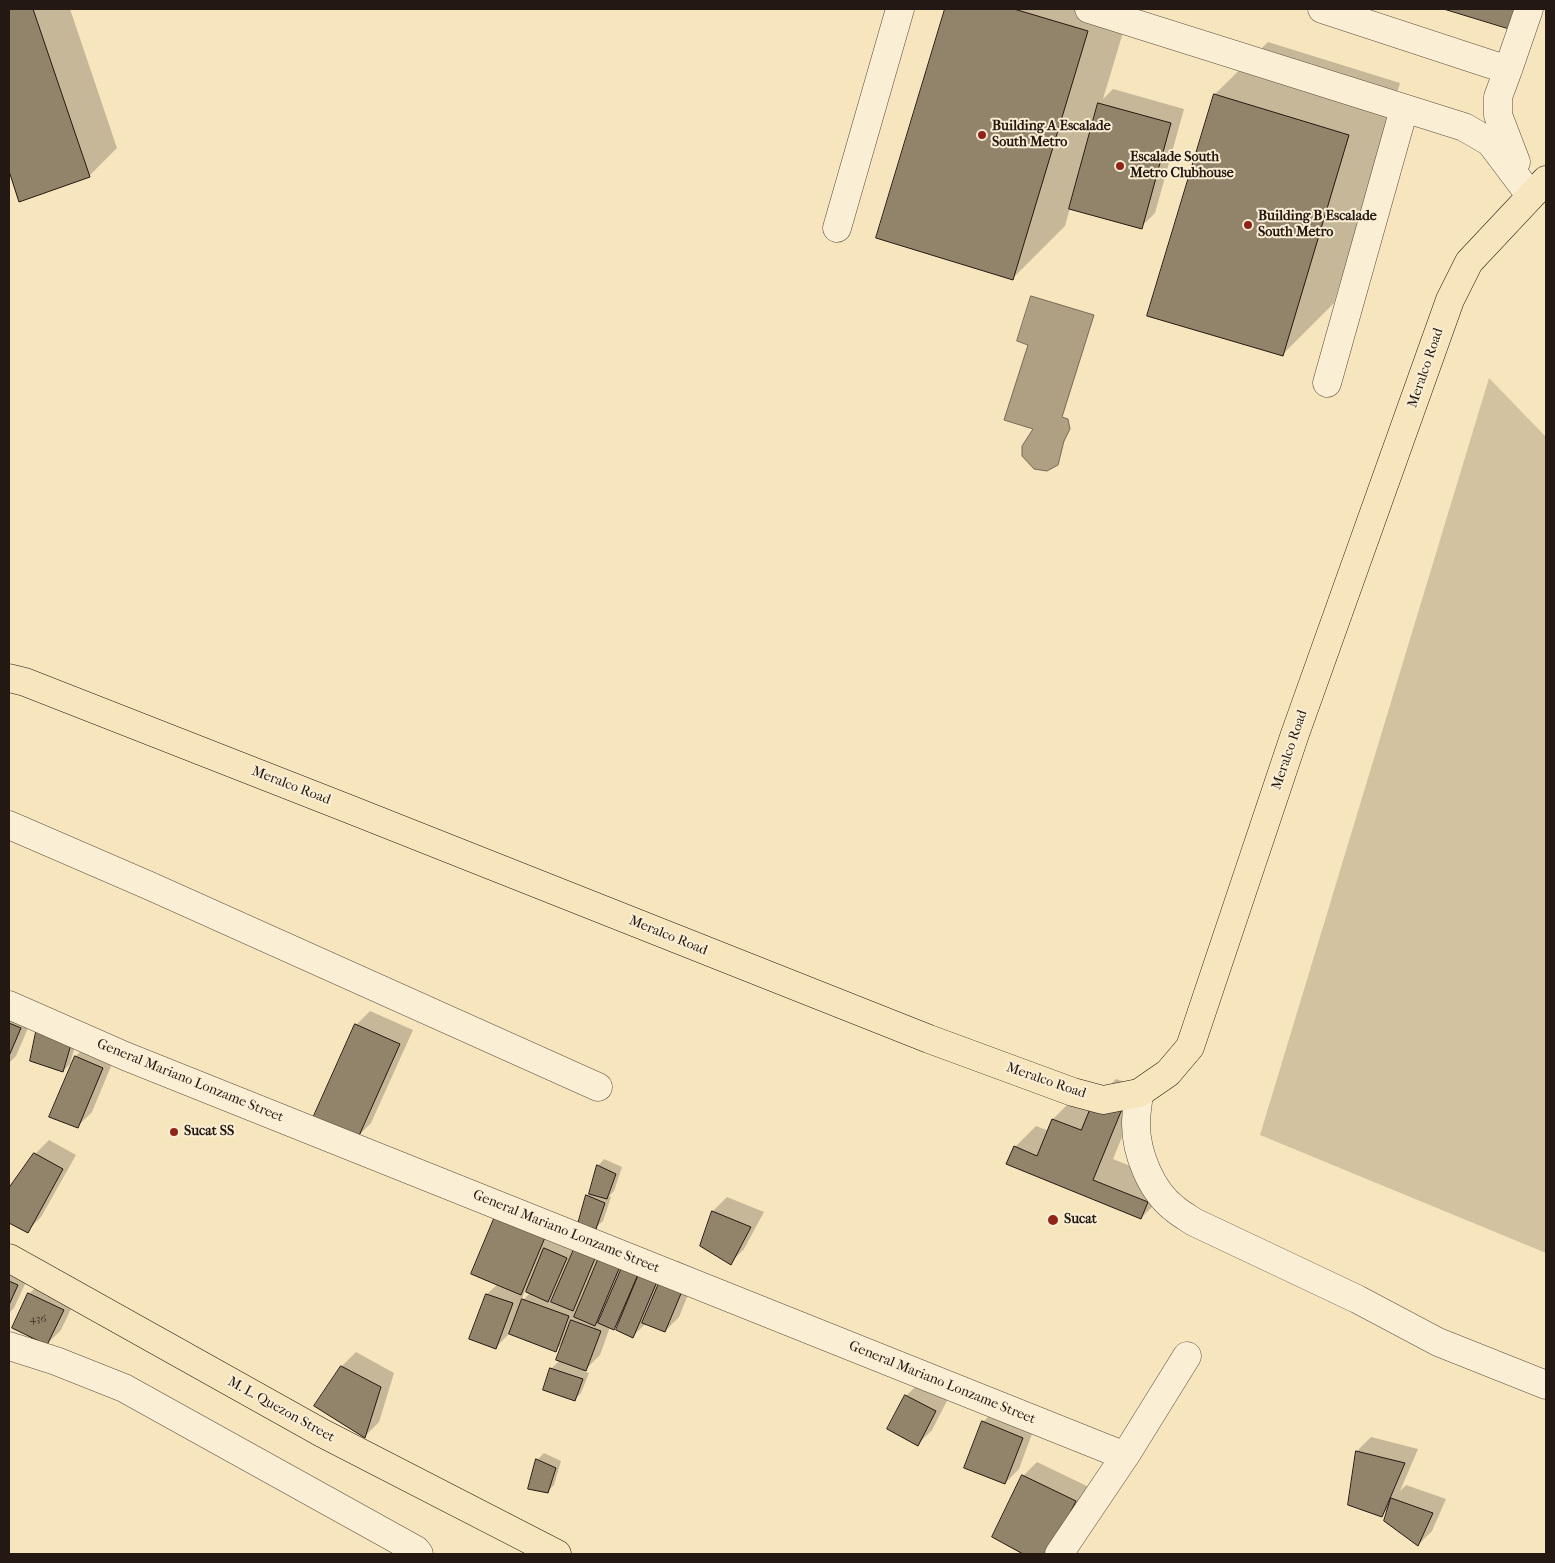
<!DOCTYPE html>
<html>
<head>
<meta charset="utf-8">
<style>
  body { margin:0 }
  #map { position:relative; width:1555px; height:1563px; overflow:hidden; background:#f7e5bd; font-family:"IM FELL French Canon",serif }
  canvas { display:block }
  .frame { position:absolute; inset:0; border:10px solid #241812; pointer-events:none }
</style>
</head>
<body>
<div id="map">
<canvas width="1555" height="1563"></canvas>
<div class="frame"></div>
</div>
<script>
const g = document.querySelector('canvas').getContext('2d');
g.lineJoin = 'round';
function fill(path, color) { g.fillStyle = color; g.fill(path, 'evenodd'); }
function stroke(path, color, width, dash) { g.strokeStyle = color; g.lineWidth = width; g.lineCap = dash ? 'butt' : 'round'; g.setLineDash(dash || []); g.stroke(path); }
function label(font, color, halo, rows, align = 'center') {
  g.font = font + ' "IM FELL French Canon",serif'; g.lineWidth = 4; g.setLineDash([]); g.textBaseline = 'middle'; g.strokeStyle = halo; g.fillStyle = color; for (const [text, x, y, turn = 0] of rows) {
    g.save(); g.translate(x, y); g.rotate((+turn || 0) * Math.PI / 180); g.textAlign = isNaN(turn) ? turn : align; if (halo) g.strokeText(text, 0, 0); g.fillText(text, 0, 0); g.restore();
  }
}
fill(new Path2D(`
  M1489,378l57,59v816l-286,-118z`), '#d3c2a0');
const water = new Path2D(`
  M1031,296l63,19 -32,102 6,2 2,10 -6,12 -6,24 -11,6 -13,-2 -12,-13v-10l11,-17 -29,-9 24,-75 -11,-4z`);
fill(water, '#af9f83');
stroke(water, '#776956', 1);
fill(new Path2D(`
  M9,9h61l47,139 -28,28 -69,24 -11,-33z
  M947,9h183l-27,90 10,-10 71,20 -29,104 -14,14 -71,-19 -5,18 -52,52 -135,-40z
  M1449,9h88l-21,20z
  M1268,42l132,41 -66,220 -52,52 -67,-261z
  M9,1005l25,9 -18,42 -7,7z
  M370,1011l43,19 -42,93 -14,14 -1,-112z
  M78,1035l-8,29 -7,7 -31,-11z
  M90,1042l26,12 -24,58 -14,14 -27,-10 25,-60z
  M1116,1079l26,9 -29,71 55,22 -6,16 -21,21 -126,-71 21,-21 13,5 4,-12 21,-21 21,2z
  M49,1140l27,15 -35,62 -14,14 -18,-9v-31l26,-37z
  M604,1159l18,8 -8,24 -5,5 2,1 -8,24 -7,6 -9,-32 4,-3 7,-26z
  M727,1197l37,15 -20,37 -14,14 -29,-18 12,-34z
  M497,1214l77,37 96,17 8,-7 20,9 -19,47 -14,14 -19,-8 -13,13 -12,-15 -7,7 -4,-1 -10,28 -16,16 5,2 -8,20 -7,7 -23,-31 9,-9 4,-18 -8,8 -46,-17 -14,14 -25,-9 16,-44 11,-10zM525,1290l5,3 -9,9z
  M9,1260l22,11 -17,37 -5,5z
  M43,1280l34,16 -16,34 -14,14 -18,-50z
  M356,1352l38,21 -15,49 -14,14 -49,-30 26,-40z
  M920,1382l29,15 -17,33 -14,14 -12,-48z
  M997,1408l39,15 -17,46 -14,14 -22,-61z
  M1371,1437l47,12 -18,42 6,-6 40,14 -14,32 -14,14 -29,-37 -7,7 -25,-64z
  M544,1453l17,8 -7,24 -7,7 -10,-32z
  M1037,1462l52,25 -35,67h-28l-33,-17 30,-61z`), '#0003');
const building = new Path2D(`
  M9,9h24l57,168 -71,25 -10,-31z
  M945,9h69l74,22 -75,249 -137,-42z
  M1444,9h79l-6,22z
  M1214,94l135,41 -66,221 -136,-40z
  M1098,103l73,20 -29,106 -73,-20z
  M9,1023l12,5 -12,28z
  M355,1024l45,20 -42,94 -45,-20z
  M36,1032l36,9 -9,31 -33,-11z
  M75,1056l28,12 -25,60 -29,-11z
  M1094,1100l28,9 -29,71 55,22 -7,17 -135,-55 8,-18 23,10 15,-37 29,11z
  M34,1153l29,16 -35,64 -19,-10v-35z
  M597,1165l19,9 -9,25 -18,-5z
  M586,1195l19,8 -9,26 -18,-5z
  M712,1211l39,16 -20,38 -31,-19z
  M496,1214l50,21 -25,60 -50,-21z
  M575,1247l21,9 -23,55 -22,-9z
  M544,1248l23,10 -19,44 -22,-10z
  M600,1255l21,9 -26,62 -21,-9z
  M624,1263l16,7 -26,60 -16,-7z
  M641,1269l18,8 -26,61 -17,-8z
  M663,1274l22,10 -20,48 -23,-9z
  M9,1281l9,4 -9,20z
  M28,1293l36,17 -17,35 -35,-17z
  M486,1294l27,9 -17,46 -27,-10z
  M522,1299l47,17 -13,36 -47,-18z
  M571,1320l30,11 -15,40 -30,-11z
  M341,1366l40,21 -16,51 -51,-32z
  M550,1368l33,11 -8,22 -32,-11z
  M905,1395l31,16 -18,35 -31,-17z
  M982,1421l41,17 -18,46 -41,-16z
  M1356,1451l49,12 -23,54 -34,-12z
  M536,1459l20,9 -8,25 -20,-4z
  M1022,1475l54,26 -26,53h-27l-31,-17z
  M1391,1498l42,15 -15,33 -34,-25z`);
fill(building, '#92836b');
stroke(building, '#241812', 1);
const minor = new Path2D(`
  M1089,9l375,118 26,15 40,53
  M1322,9l186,61 21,-61
  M1508,70l-10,27v18l18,47
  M837,228l63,-219
  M1327,383l77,-274
  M9,825l141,61 448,201
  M9,1005l116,51 1000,400
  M1139,1093c-1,10 -3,21 -3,31 0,29 15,67 39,85 6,5 13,9 19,13l163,77 81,43 108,43
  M9,1346l47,15 68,27 292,162 3,4
  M1059,1554l66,-98 62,-100`);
const major = new Path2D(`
  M9,678l16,4 324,127 580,230 144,53 30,8 36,-7 29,-20 22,-26 105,-313 155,-434 19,-38 77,-82
  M9,1258l313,175 235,121`);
stroke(minor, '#594b3d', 29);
stroke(major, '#241812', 29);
stroke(minor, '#faeed4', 28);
stroke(major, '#f7e5bd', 28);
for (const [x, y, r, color] of [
  [982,135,5,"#8f2418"],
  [1120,166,5,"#8f2418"],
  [1248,225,5,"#8f2418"],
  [174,1132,5,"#8f2418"],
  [1053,1220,6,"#8f2418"]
]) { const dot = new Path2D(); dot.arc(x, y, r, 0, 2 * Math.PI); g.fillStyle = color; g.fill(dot); stroke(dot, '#faeed4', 2); }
label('11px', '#403328', null, [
  ["436",38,1319]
]);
label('bold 14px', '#241812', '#faeed4', [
  ["Building A Escalade",992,127],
  ["South Metro",992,143],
  ["Escalade South",1130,158],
  ["Metro Clubhouse",1130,174],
  ["Building B Escalade",1258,217],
  ["South Metro",1258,233],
  ["Sucat SS",184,1132],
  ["Sucat",1064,1220]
], 'left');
label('14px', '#241812', '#faeed4', [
  ["Meralco Road",1426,368,-71],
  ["Meralco Road",1290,750,-71],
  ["Meralco Road",291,786,21],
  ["Meralco Road",668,936,22],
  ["General Mariano Lonzame Street",190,1081,22],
  ["Meralco Road",1046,1081,19],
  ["General Mariano Lonzame Street",566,1232,22],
  ["General Mariano Lonzame Street",942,1383,22],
  ["M. L. Quezon Street",281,1410,29]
]);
</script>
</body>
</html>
